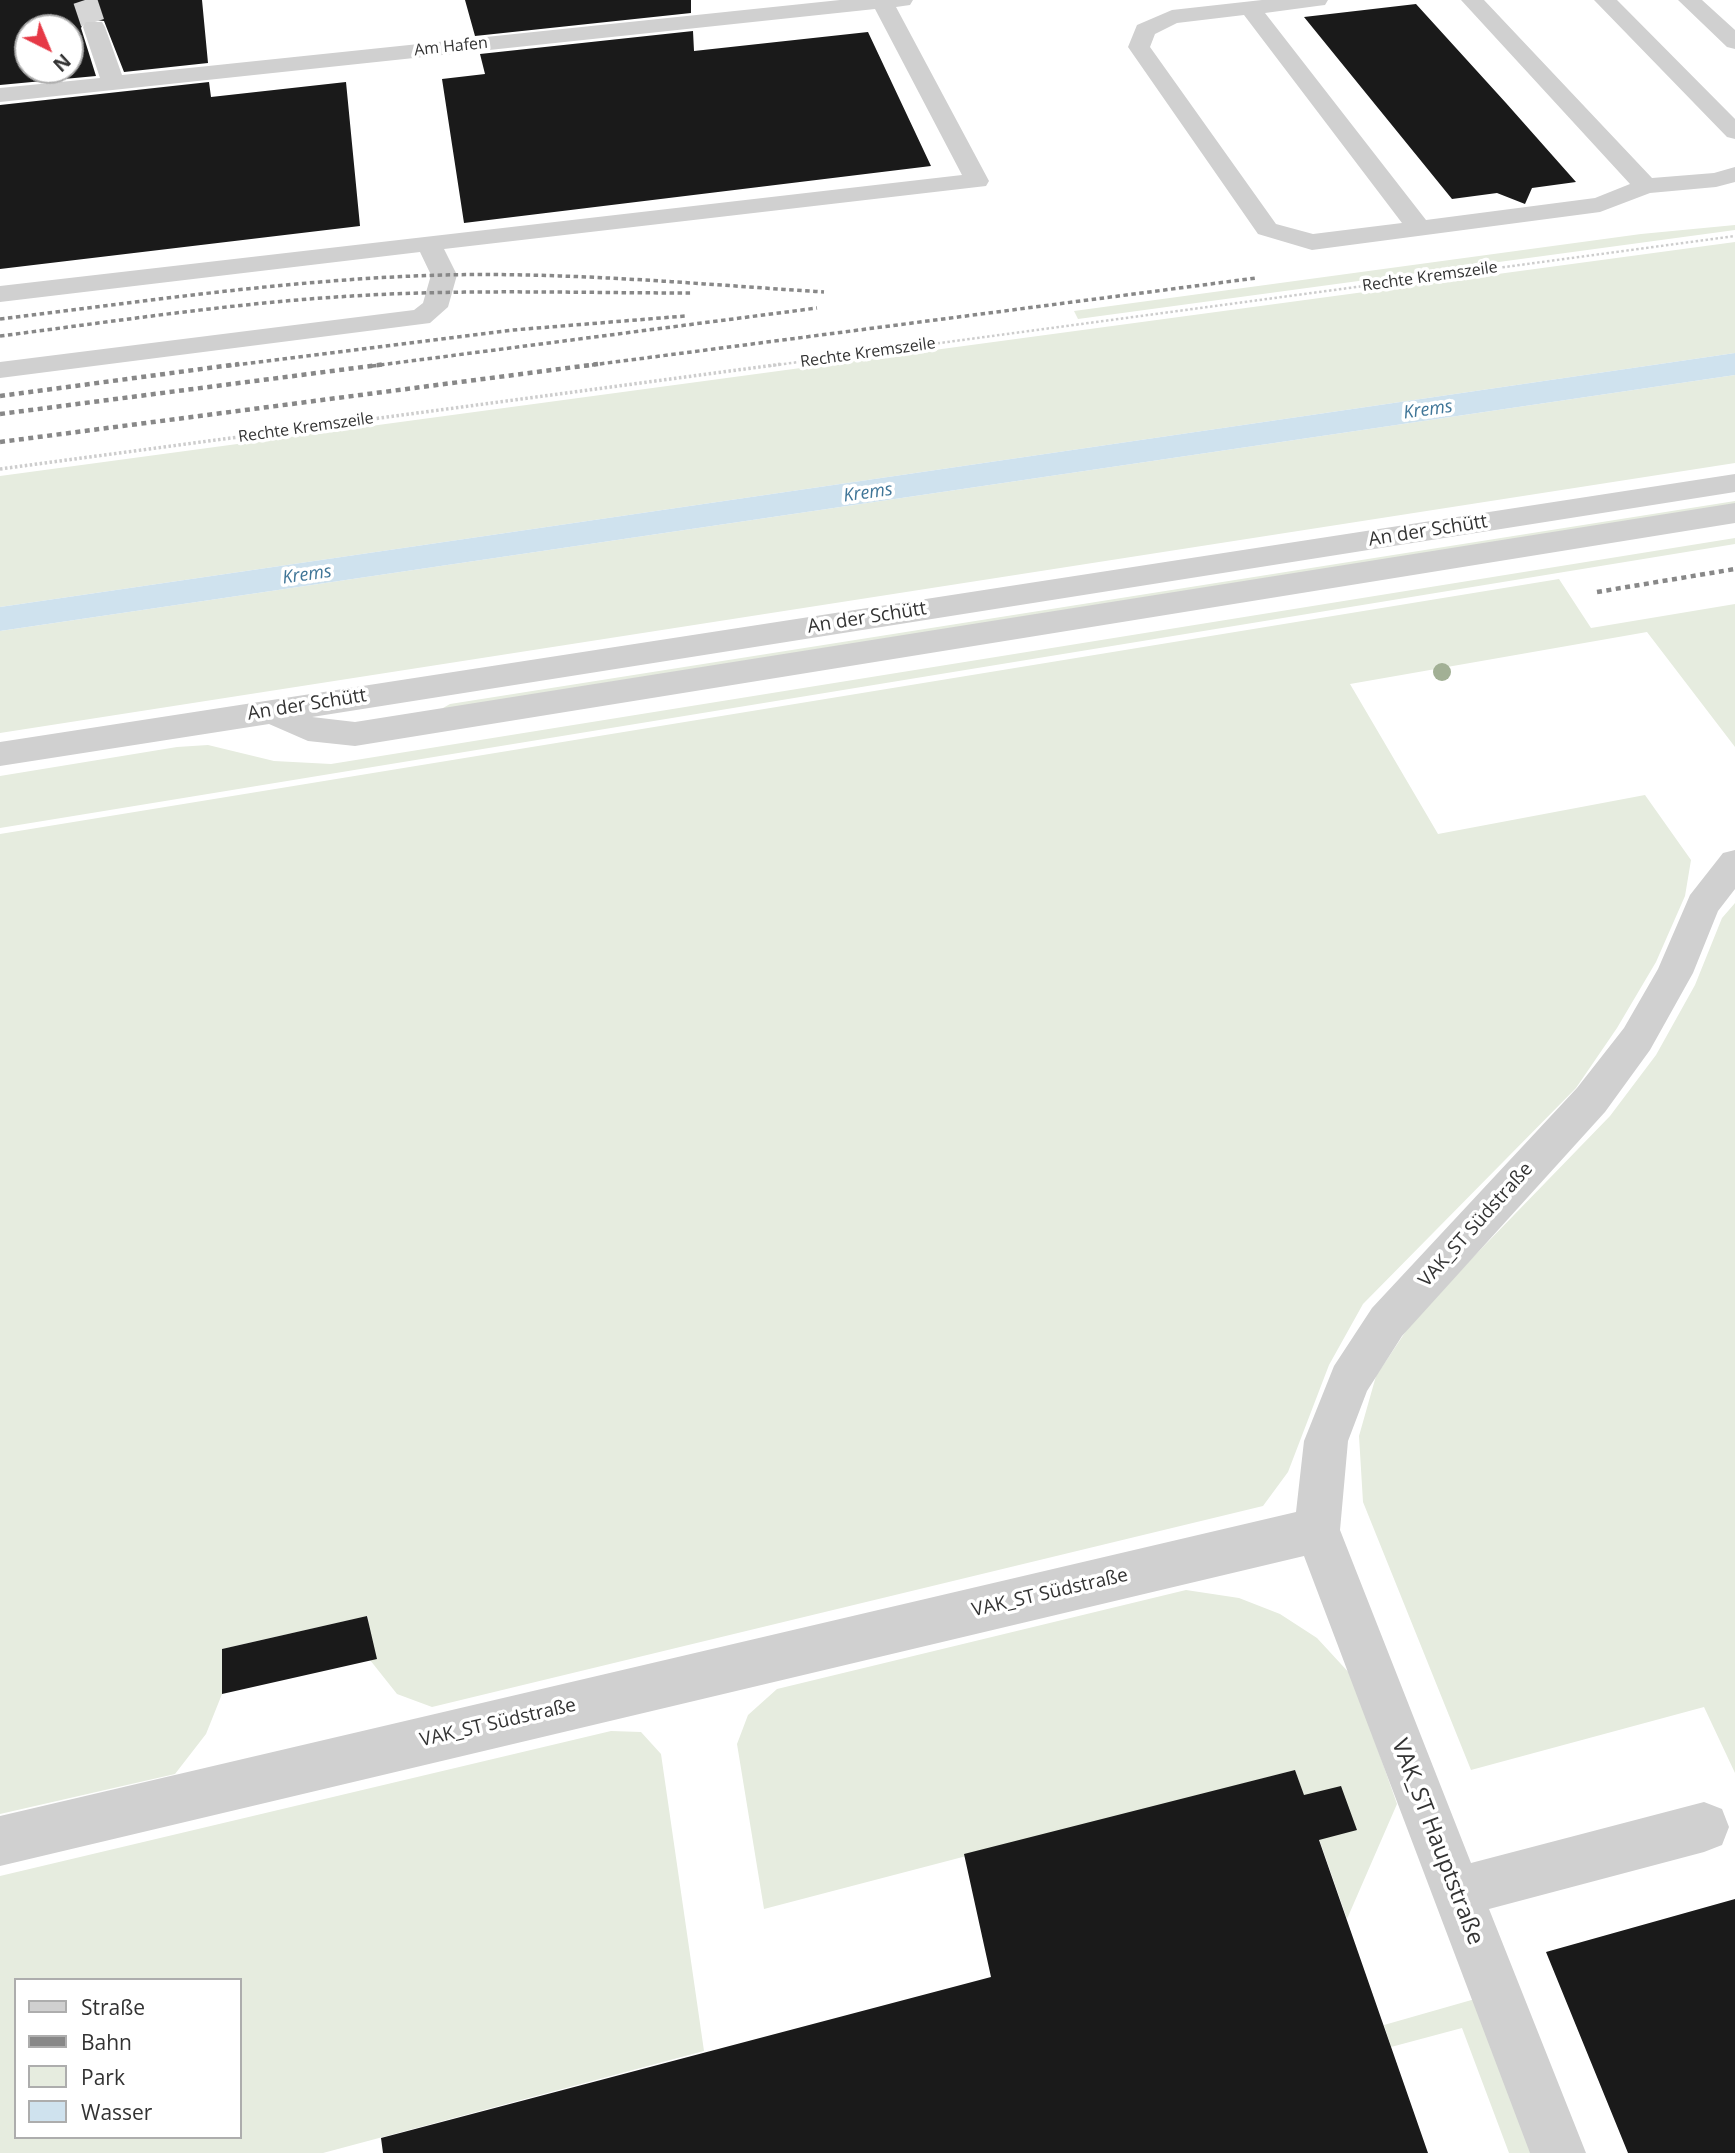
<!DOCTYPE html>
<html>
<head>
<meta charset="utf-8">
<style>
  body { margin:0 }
  #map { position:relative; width:1735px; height:2153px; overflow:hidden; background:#fff; font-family:"Open Sans",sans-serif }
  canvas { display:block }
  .legend { position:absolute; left:14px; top:1978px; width:228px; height:161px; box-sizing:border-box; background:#fff; border:2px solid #adadad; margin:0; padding:9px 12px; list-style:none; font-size:21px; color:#333 }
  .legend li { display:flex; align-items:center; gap:14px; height:35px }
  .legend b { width:35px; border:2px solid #adadad }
  .north { position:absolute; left:14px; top:14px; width:70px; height:70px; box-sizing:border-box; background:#fff; border:2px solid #adadad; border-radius:50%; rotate:137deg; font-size:19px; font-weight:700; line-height:28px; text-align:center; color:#333 }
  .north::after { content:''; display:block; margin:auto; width:24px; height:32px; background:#e63946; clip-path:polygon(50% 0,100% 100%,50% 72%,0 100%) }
</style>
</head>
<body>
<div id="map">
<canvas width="1735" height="2153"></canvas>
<ul class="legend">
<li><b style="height:9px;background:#d0d0d0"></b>Straße</li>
<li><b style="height:9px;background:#888"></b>Bahn</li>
<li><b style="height:19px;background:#e6ecdf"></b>Park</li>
<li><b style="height:19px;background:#cfe2ee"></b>Wasser</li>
</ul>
<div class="north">N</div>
</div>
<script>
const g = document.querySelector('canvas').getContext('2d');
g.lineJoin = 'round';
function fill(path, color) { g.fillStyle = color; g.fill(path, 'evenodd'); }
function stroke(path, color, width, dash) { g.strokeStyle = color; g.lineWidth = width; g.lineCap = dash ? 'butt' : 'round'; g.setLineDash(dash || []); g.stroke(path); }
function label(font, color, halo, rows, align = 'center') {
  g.font = font + ' "Open Sans",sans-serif'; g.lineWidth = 7; g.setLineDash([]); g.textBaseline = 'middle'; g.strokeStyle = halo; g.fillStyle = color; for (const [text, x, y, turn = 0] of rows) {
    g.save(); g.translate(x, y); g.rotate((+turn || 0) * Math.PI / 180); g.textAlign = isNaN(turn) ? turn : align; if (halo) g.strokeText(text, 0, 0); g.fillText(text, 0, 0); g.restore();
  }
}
fill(new Path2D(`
  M1735,225v5l-657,89 -4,-8 567,-77z
  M1735,242v111l-1735,254v-131z
  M1735,375v88l-1735,270v-102z
  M1735,501v5l-1284,204 -8,-2 7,-4z
  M1735,538v6l-1735,284v-52l177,-29 31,-2 66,16 57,3z
  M1559,579l32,49 144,-24v143l-88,-115 -297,52 88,150 207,-39 46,65 -6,36 -29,66 -39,66 -41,60 -213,216 -34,61 -41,107 -25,34 -831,201 -35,-13 -27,-34 -2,-44 -146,33v45l-16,40 -31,40 -175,40v-980z
  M1735,903v870l-31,-66 -233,63 -108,-268 -4,-66 17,-60 40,-60 194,-200 46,-61 39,-70 27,-67z
  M1186,1590l53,8 41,16 37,24 35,38 45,128 -50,115 -52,-149 -531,139 -27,-165 11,-29 29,-26z
  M611,1731l30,1 20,22 43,297 -381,102h-323v-277zM16,1980h224v157h-224z
  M1475,1999l59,154h-25l-47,-125 -71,19 -7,-22z`), '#e6ecdf');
fill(new Path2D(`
  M1735,353v22l-1735,256v-24z`), '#cfe2ee');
fill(new Path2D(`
  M0,0h202l6,63 -84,9 -20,-51 -18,-2 -5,9 15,48 -96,9zM28,28h42v42h-42z
  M465,0h226v13l-216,23z
  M1416,4l90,99 70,79 -44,6 -7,16 -28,-11 -45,6 -148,-182z
  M693,31l1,20 174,-19 63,134 -467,57 -22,-144 43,-5 -5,-20z
  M209,82l2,15 135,-15 14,144 -360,43v-164z
  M367,1616l10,43 -155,35v-45z
  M1295,1770l9,25 37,-9 16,44 -38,10 109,313h-1045l-2,-15 610,-161 -27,-123z
  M1735,1899v254h-107l-82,-201z`), '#1a1a1a');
stroke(new Path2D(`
  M85,0l9,27`), '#d6d6d6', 24, [24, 12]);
stroke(new Path2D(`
  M769,366l966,-130`), '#cdcdcd', 2.5, [2.5, 2.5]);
stroke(new Path2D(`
  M0,469l782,-105`), '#cdcdcd', 3.5, [2.5, 2.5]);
fill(new Path2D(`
  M840,0h73l-3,5 -14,2 93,174 -3,5 -542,63 13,26 -9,32 -18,16 -430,55v-16l414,-52 9,-7 8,-28 -11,-23 -420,50v-16l962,-111 -87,-166 -875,93v-14l100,-10 -17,-51 3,-5h16l3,5 17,48z
  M1262,0h66l-3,5 -8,1 -52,7 161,207 169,-22 35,-14 -169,-184h23l168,178 62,-5 21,-6v15l-19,5 -66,6 -50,19 -288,38 -54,-16 -130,-187 9,-22 35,-15zM1244,15l158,208 -89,11 -37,-10 -126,-177 5,-13 22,-11z
  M1594,0h23l118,119v20l-8,-2z
  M1678,0h24l33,30v19l-8,-2z
  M1735,474v18l-1423,225 43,5 1380,-219v20l-1380,223 -47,-5 -39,-17 -269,42v-24z
  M1735,850v39l-17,22 -25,62 -43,77 -45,62 -203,224 -35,55 -19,50 -8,89 131,333 233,-61 18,7 7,18 -7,18 -18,7 -215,57 97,244h-56l-226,-597 -1304,310v-50l1296,-304 8,-71 30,-75 38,-58 205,-220 47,-60 34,-59 32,-74 33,-42z`), '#d0d0d0');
stroke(new Path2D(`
  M0,319c147,-18 294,-40 443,-44 127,-3 254,9 381,17
  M0,336c117,-15 234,-33 352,-40 113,-7 226,-3 339,-3
  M227,366l286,-36 172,-14
  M372,366l445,-58
  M584,366l672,-88`), '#888', 3.5, [4.5, 3.5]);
stroke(new Path2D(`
  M0,396l239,-32
  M0,414l386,-50
  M0,442l598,-78
  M1597,592l138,-23`), '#888', 4.5, [5, 4.5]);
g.fillStyle = '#a2b095';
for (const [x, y] of [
  [1442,672]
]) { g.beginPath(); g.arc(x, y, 9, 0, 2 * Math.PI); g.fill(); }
label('16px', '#333', '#fff', [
  ["Am Hafen",451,47,-6],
  ["Rechte Kremszeile",1430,277,-8],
  ["Rechte Kremszeile",868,353,-8],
  ["Rechte Kremszeile",306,428,-8]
]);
label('italic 18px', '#3f7597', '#fff', [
  ["Krems",1428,410,-8],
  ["Krems",868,493,-8],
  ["Krems",307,575,-8]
]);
label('19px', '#333', '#fff', [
  ["An der Schütt",1428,531,-9],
  ["An der Schütt",867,618,-9],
  ["An der Schütt",307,705,-9],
  ["VAK_ST Südstraße",1476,1225,-48],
  ["VAK_ST Südstraße",1050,1593,-13],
  ["VAK_ST Südstraße",498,1723,-13]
]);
label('23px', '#333', '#fff', [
  ["VAK_ST Hauptstraße",1437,1842,69]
]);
</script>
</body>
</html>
